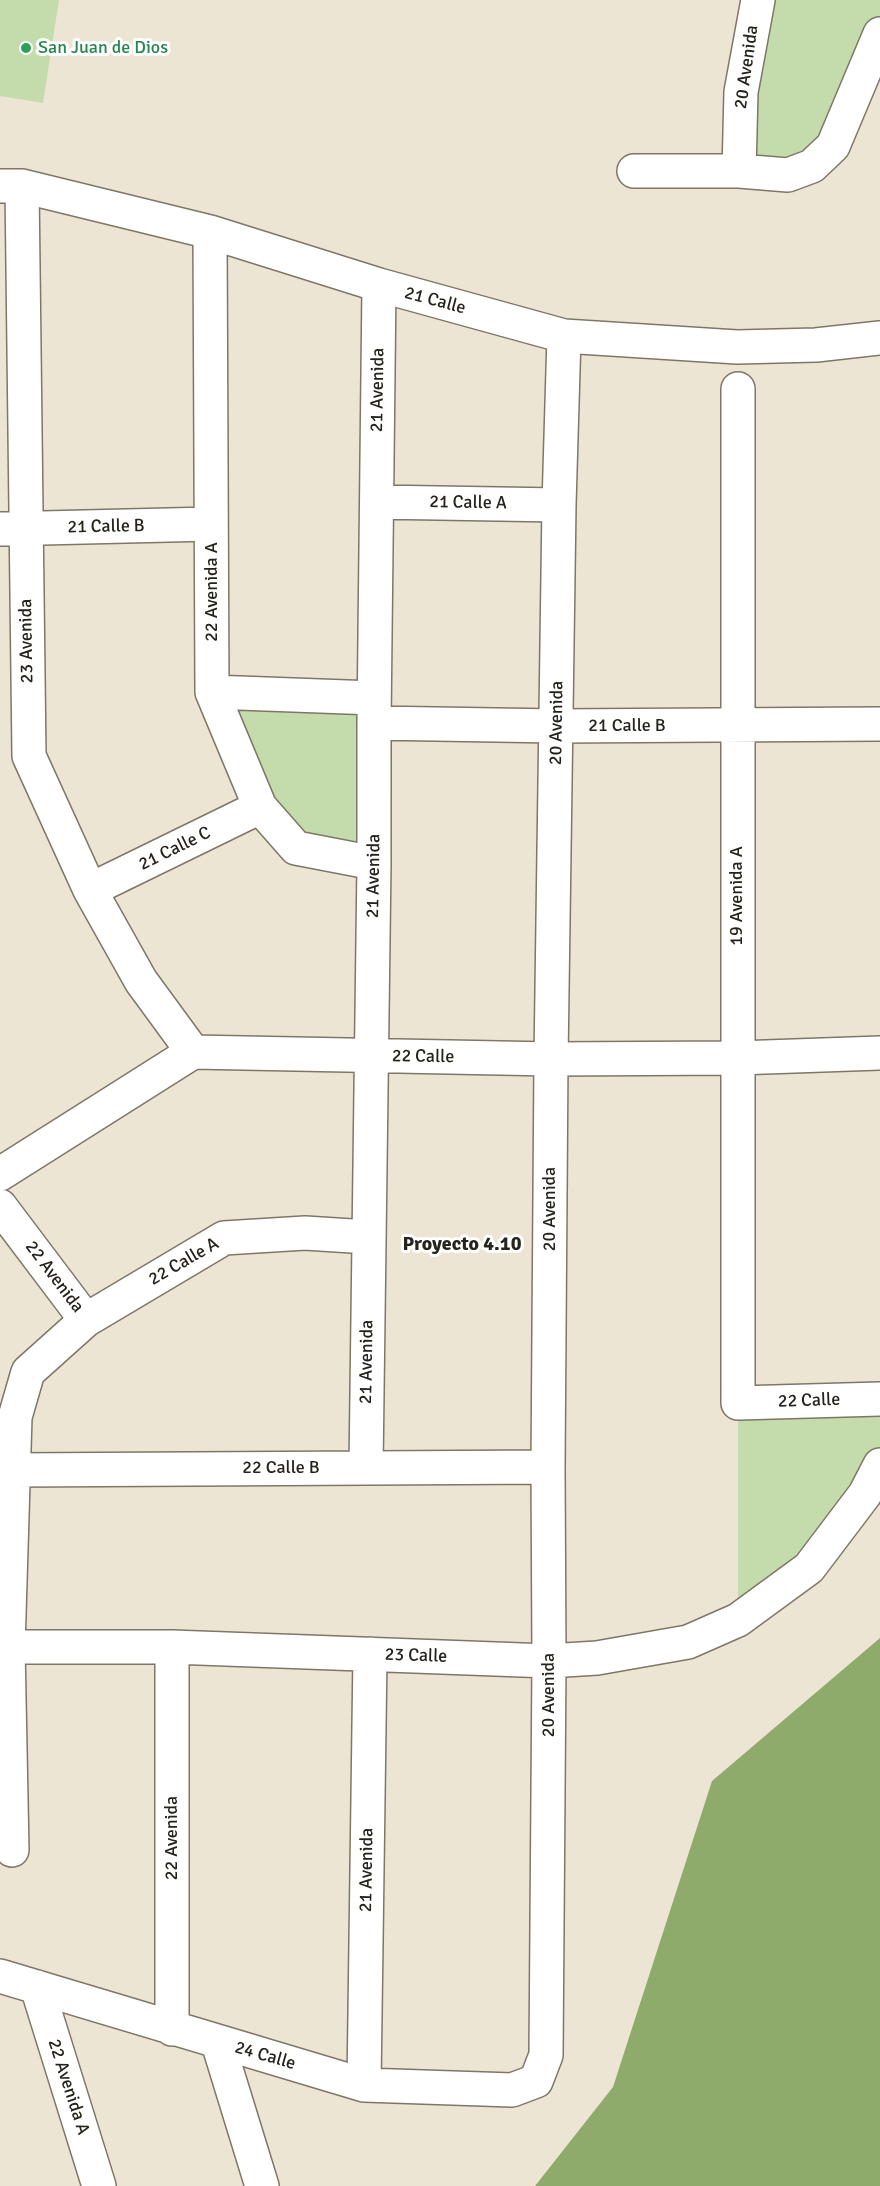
<!DOCTYPE html>
<html>
<head>
<meta charset="utf-8">
<style>
  body { margin:0 }
  canvas { display:block; background:#ede5d4 }
</style>
</head>
<body>
<canvas width="880" height="2186"></canvas>
<script>
const g = document.querySelector('canvas').getContext('2d');
g.lineJoin = 'round';
function fill(path, color) { g.fillStyle = color; g.fill(path, 'evenodd'); }
function stroke(path, color, width, dash) { g.strokeStyle = color; g.lineWidth = width; g.lineCap = dash ? 'butt' : 'round'; g.setLineDash(dash || []); g.stroke(path); }
function label(font, color, halo, rows, align = 'center') {
  g.font = font + ' Signika,sans-serif'; g.lineWidth = 6; g.setLineDash([]); g.textBaseline = 'middle'; g.strokeStyle = halo; g.fillStyle = color; for (const [text, x, y, turn = 0] of rows) {
    g.save(); g.translate(x, y); g.rotate((+turn || 0) * Math.PI / 180); g.textAlign = isNaN(turn) ? turn : align; if (halo) g.strokeText(text, 0, 0); g.fillText(text, 0, 0); g.restore();
  }
}
fill(new Path2D(`
  M0,0h59l-16,103 -43,-7z
  M758,0h122v34l-47,112 -94,25z
  M212,692l162,6v165l-78,-15z
  M880,1399v66l-15,29 -127,126v-217z`), '#c4dcac');
fill(new Path2D(`
  M880,1638v548h-345l78,-99 99,-306z`), '#8eab6c');
const minor = new Path2D(`
  M634,171h105l49,4 24,-9 21,-20 47,-112
  M739,171l2,-79 17,-92
  M2,186h20l188,46 169,53 185,51 173,11 79,-2 64,-7
  M22,186l7,570 61,134 51,91 52,71
  M210,232l2,460 48,115 36,41 78,15
  M738,389v1014l142,-4
  M377,502l182,3
  M0,529l211,-5
  M212,692l162,6
  M374,723l183,3 323,-2
  M90,890l170,-83
  M0,1174l193,-122 358,7 186,-1 143,-5
  M0,1206l86,114
  M366,1468l8,-605v-140l5,-438
  M13,1470l535,-3
  M0,1647h172l377,14 48,-3 91,-16 50,-22 71,-52 56,-74 15,-29
  M172,1647v382
  M12,1850l-4,-203 7,-230 13,-45 58,-52 138,-82 81,-5 63,4
  M0,1976l364,109 148,5 24,-9 10,-26 3,-394 -1,-194 3,-408 8,-554 5,-169
  M37,1987l62,199
  M218,2043l44,143
  M364,2085l6,-431`);
stroke(minor, '#7e7767', 36);
stroke(minor, '#fff', 33);
for (const [x, y, r, color] of [
  [26,48,6,"#2e9e5b"]
]) { const dot = new Path2D(); dot.arc(x, y, r, 0, 2 * Math.PI); g.fillStyle = color; g.fill(dot); stroke(dot, '#fff', 2); }
label('18px', '#27864d', '#fff', [
  ["San Juan de Dios",38,48]
], 'left');
label('18px', '#26231d', '#fff', [
  ["20 Avenida",747,67,-82],
  ["21 Calle",435,301,15],
  ["21 Avenida",378,390,-89],
  ["21 Calle A",468,503,1],
  ["21 Calle B",106,527,-1],
  ["22 Avenida A",212,592,-90],
  ["23 Avenida",27,641,-91],
  ["20 Avenida",557,723,-89],
  ["21 Calle B",627,726],
  ["21 Calle C",175,849,-26],
  ["21 Avenida",374,876,-89],
  ["19 Avenida A",737,896,-90],
  ["22 Calle",423,1057,1],
  ["20 Avenida",550,1209,-90],
  ["22 Calle A",184,1262,-30],
  ["22 Avenida",54,1277,53],
  ["21 Avenida",367,1362,-89],
  ["22 Calle",809,1401,-2],
  ["22 Calle B",281,1468],
  ["23 Calle",416,1656,2],
  ["20 Avenida",549,1695,-90],
  ["22 Avenida",172,1838,-90],
  ["21 Avenida",367,1870,-89],
  ["24 Calle",265,2056,16],
  ["22 Avenida A",68,2087,72]
]);
label('bold 20px', '#26231d', '#fff', [
  ["Proyecto 4.10",462,1245]
]);
</script>
</body>
</html>
